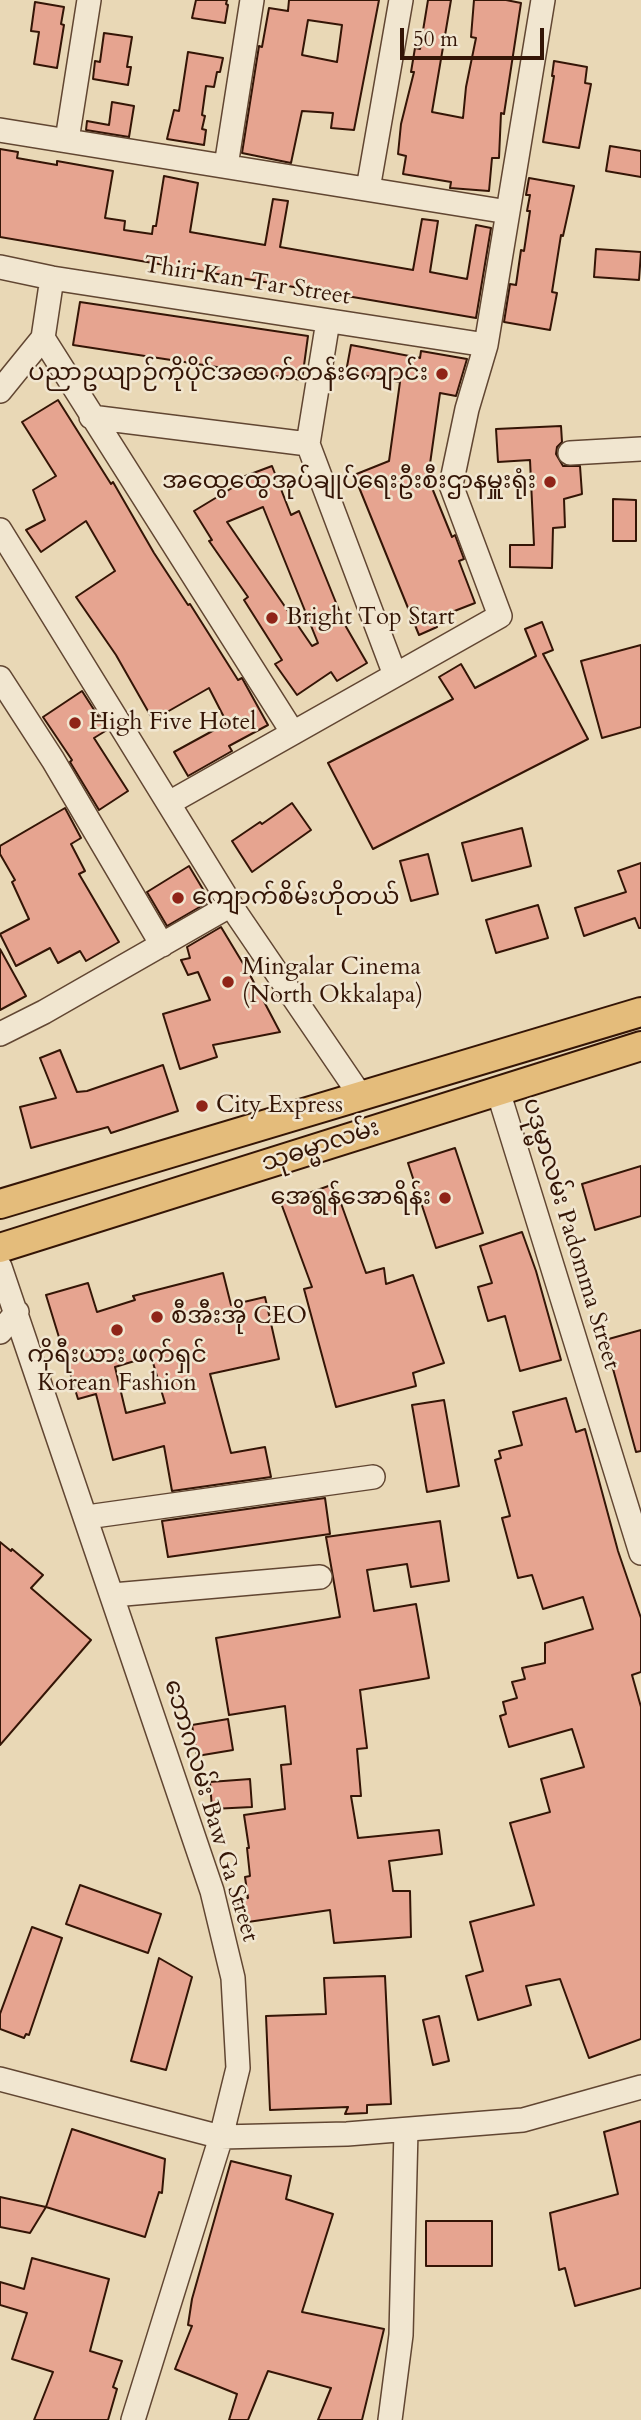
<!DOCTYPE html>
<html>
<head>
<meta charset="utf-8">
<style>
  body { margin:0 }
  #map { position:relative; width:641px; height:2420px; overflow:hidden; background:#e9d8b6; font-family:Cardo,serif }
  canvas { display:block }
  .scale { position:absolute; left:400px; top:28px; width:144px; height:32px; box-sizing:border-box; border:4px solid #341506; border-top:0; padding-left:9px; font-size:21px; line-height:24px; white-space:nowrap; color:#341506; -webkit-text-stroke:5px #f1e6d0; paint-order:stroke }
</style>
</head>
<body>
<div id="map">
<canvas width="641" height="2420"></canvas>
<div class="scale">50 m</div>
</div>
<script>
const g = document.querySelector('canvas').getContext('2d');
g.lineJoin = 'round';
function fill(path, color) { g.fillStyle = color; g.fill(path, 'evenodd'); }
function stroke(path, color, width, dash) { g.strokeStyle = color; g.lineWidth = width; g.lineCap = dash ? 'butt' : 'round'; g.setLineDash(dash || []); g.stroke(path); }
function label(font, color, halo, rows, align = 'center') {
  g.font = font + ' Cardo,"Noto Sans Myanmar",serif'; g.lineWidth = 5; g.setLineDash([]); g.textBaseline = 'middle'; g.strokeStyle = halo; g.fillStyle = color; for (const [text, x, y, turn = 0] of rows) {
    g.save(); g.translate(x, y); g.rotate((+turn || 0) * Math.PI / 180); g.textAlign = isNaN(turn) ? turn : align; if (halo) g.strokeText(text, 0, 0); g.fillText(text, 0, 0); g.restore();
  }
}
const building = new Path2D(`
  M196,0h31l-1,4 2,1 -3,18 -33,-5z
  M289,0h90l-25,130 -23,-2 2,-15 -31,-2 -11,52 -49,-10 17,-107 3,1 7,-39 19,3zM308,20l34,5 -5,37 -35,-7z
  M428,0h23l-19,112 31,6 3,-31 10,-49 -5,-1 3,-37h32l15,3 -17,111 -3,-1 -2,45h-7l-3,33 -39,-3 1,-6 -48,-8 3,-18 -8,-2 3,-30 13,-52h-3l4,-24 5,1z
  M35,2l29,5 -3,17 3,1 -7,43 -23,-4 5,-32 -8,-1z
  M104,33l28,4 -5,30h4l-3,18 -35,-6 2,-18 5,1z
  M188,52l35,6 -3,14h-3l-3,15 -8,-1 -4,29 3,1 -3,13 4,1 -2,15 -37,-6 7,-29 5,1z
  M554,61l33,6 -2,16 6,1 -12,64 -36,-6 11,-66h-2z
  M112,102l22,4 -5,31 -43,-7 1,-9 22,4z
  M610,146l31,5v26l-35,-6z
  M0,149l18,3 -1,6 40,7v-4l56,10 -8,47 20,3 -1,9 28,4 1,-8h3l8,-50 34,7 -8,49 75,13 8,-46 15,2 -8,46 133,23 9,-51 16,2 -8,51 37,7 9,-54 15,3 -15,90 -476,-81z
  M529,178l45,8 -11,50 -2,-1 -9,57 5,1 -7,37 -46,-8 6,-38 6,1 5,-35 3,1 6,-40h-3l3,-16h-4z
  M596,249l45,3 -2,28 -45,-3z
  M80,302l228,34 -6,44 -229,-35z
  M351,345l69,13 1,-7 46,8 -11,37 -16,-3 -12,85 24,59 3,-2 9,24 -5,2 16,42 -41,16 3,8 -18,8 -65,-160 35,-14 11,-79 -54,-10z
  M58,400l53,84 2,-2 41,71 34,52 2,-1 48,76 4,-2 26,47 -39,21 3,5 -44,25 -14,-24 53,-29 -18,-35 -56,32 -37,-65 -40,-58 39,-26 -29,-50 -45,31 -15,-22 19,-10 -12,-30 23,-14 -34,-54z
  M561,426l1,16 -5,5 -1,7 7,12h17l2,28 -18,5 1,28 -12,1 -1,40 -42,-1v-22h24l-4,-85 -32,2 -2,-33z
  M272,466l19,49 8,-4 46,114 22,38 -30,18 -6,-9 -34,23 -22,-31 7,-4 -38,-60 4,-3 -39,-56 3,-1 -18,-29 48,-29 -2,-4zM263,507l55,136 -6,3 -85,-124z
  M613,499l23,1v41h-23z
  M542,622l11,28 -10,4 45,85 -215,110 -45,-86 125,-64 -14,-22 22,-13 14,24 61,-32 -11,-27z
  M641,645v82l-39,11 -21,-77z
  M82,691l25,39 -13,8 34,53 -29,19 -29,-48 2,-2 -29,-43z
  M292,803l19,27 -59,42 -20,-31 28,-19 2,2z
  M65,808l16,30 -10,6 14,27 -6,3 40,68 -33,19 -6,-10 -22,12 -8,-15 -34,18 -16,-32 29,-15 -17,-37 3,-2 -15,-26v-8z
  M522,828l9,38 -59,15 -10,-38z
  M428,854l10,40 -27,7 -11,-40z
  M641,863v65h-2l-4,-10 -51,18 -9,-28 51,-16 -8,-21z
  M189,866l21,35 -43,25 -20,-34z
  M538,905l10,33 -52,15 -10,-33z
  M221,927l29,48 30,57 -67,13 4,12 -37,12 -17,-55 47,-14 -12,-28 -10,3 -7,-15 9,-2 -3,-11z
  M0,949l26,47 -26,14z
  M60,1050l17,42 10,-1 76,-26 15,46 -67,22 -3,-6 -77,21 -11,-41 36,-9 -16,-40z
  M455,1148l28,85 -47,15 -28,-85z
  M641,1166v50l-46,14 -13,-46z
  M334,1184l32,89 18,-5 2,16 27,-9 31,88 -31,10 3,13 -80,21 -32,-118 8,-2 -31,-84z
  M522,1232l14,39 25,89 -41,11 -15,-55 -17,5 -10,-34 14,-4 -12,-37z
  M223,1273l8,32 34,-8 14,62 -69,15 21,79 34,-6 6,30 -99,14 -8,-45 -51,14 -17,-66 -18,5 -32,-104 42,-12 9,29 38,-12 -2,-4zM151,1356l14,47 -39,10 -11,-46z
  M641,1330v121l-5,1 -31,-112z
  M566,1398l10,34 9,-3 33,122 23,67v54l-9,3 9,32v332l-52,19 -29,-79 -34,7 5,19 -53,15 -12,-44 17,-5 -13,-49 64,-17 -24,-82 40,-11 -9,-33 43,-12 -12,-38 -63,18 -9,-31 6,-2 -3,-12 14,-4 -5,-16 13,-3 -3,-11 23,-5v-20l48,-14 -10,-32 -40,12 -11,-34 -14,3 -16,-60 8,-2 -15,-56 6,-2 -2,-7 23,-6 -9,-33z
  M444,1400l15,86 -32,6 -15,-87z
  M325,1498l5,36 -162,23 -6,-36z
  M440,1521l9,60 -38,6 -4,-23 -40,6 7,41 42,-7 13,74 -69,12 7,58 -10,1 4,47h-10l7,42 81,-8 3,24 -53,7 4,30h17l1,46 -77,6 -4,-33 -89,13 -4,-23 11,-2 -3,-21 5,-1 -3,-28h2l-5,-33 41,-6 -4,-44 10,-1 -6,-58 -56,9 -13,-77 124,-21 -14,-80z
  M0,1542l11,9 1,-2 31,26 -12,13 60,52 -91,105z
  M228,1719l5,31 -36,6 -5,-31z
  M250,1779l2,28 -40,2 -2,-27z
  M80,1885l81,29 -13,39 -82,-29z
  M32,1927l30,11 -33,97 -3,-1 -2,4 -24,-9v-15z
  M159,1958l33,19 -26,93 -35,-9z
  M385,1976l6,128 -24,1v8l-22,1 3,-7 -78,3 -4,-94 60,-2 -2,-36z
  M439,2016l10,45 -16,4 -10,-45z
  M641,2121v167l-66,18 -10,-38 -6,2 -9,-57 68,-19 -14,-62z
  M72,2129l93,30 -3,34 -3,-1 -14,45 -99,-30z
  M231,2161l60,15 -5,23 47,15 -31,98 82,17 -22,91h-44l13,-32 -63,-17 -20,49h-19l8,-26 -62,-25 17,-43 -4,-1 4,-26z
  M0,2197l46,10 -16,26 -30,-6z
  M426,2221h66v45h-66z
  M32,2258l77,21 -19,72 32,10 -9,26 4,2 -9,31h-74l19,-48 -41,-13 15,-46 -27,-8v-23l24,7z`);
fill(building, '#e6a490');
stroke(building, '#341506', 2);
const minor = new Path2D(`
  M0,130l508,82
  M67,140l22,-140
  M226,166l26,-166
  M368,189l33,-189
  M0,267l52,11 434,67
  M52,278l-9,60 250,395
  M328,321l-20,123 87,231
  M0,391l43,-53
  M91,417l217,27
  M570,453l71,-4
  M0,530l236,383 124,182
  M0,678l53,82 109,185
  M169,803l331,-187 -49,-131 16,-76 19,-64 57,-345
  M0,1034l44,-22 187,-107
  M498,1091l143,462
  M0,1267l212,624 21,87 5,90 -17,69 -88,283
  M0,1332l17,-20
  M87,1517l286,-40
  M113,1595l207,-18
  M0,2079l221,58 126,-3 176,-14 118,-33
  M390,2420l11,-85 5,-205`);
const major = new Path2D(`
  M0,1204c214,-62 427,-128 641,-192
  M0,1248l641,-202`);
stroke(minor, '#614632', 26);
stroke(major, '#341506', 32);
stroke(minor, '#f1e6d0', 23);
stroke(major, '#e4bc7b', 28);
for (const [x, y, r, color] of [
  [442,374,7,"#8f2418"],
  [550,482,7,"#8f2418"],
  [272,618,7,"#8f2418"],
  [75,723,7,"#8f2418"],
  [178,898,7,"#8f2418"],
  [228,982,7,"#8f2418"],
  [202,1106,7,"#8f2418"],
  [445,1198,7,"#8f2418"],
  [157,1317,7,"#8f2418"],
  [117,1330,7,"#8f2418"]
]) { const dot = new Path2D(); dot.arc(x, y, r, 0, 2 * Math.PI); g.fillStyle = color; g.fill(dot); stroke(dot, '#f1e6d0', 2.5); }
label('24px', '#341506', '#f1e6d0', [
  ["Thiri Kan Tar Street",247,282,9],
  ["သုဓမ္မာလမ်း",321,1147,-18],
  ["ပဒုမ္မာလမ်း Padomma Street",570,1234,73],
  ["ဘောဂလမ်း Baw Ga Street",210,1811,73]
]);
label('24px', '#341506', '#f1e6d0', [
  ["ပညာဥယျာဉ်ကိုပိုင်အထက်တန်းကျောင်း",428,374,"right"],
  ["အထွေထွေအုပ်ချုပ်ရေးဦးစီးဌာနမှူးရုံး",536,482,"right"],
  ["Bright Top Start",286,618],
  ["High Five Hotel",89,723],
  ["ကျောက်စိမ်းဟိုတယ်",192,898],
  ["Mingalar Cinema",242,968],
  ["(North Okkalapa)",242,996],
  ["City Express",216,1106],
  ["အေရွန်အောရိန်း",431,1198,"right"],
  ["စီအီးအို CEO",171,1317],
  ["ကိုရီးယား ဖက်ရှင်",117,1356,"center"],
  ["Korean Fashion",117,1384,"center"]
], 'left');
</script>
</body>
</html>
